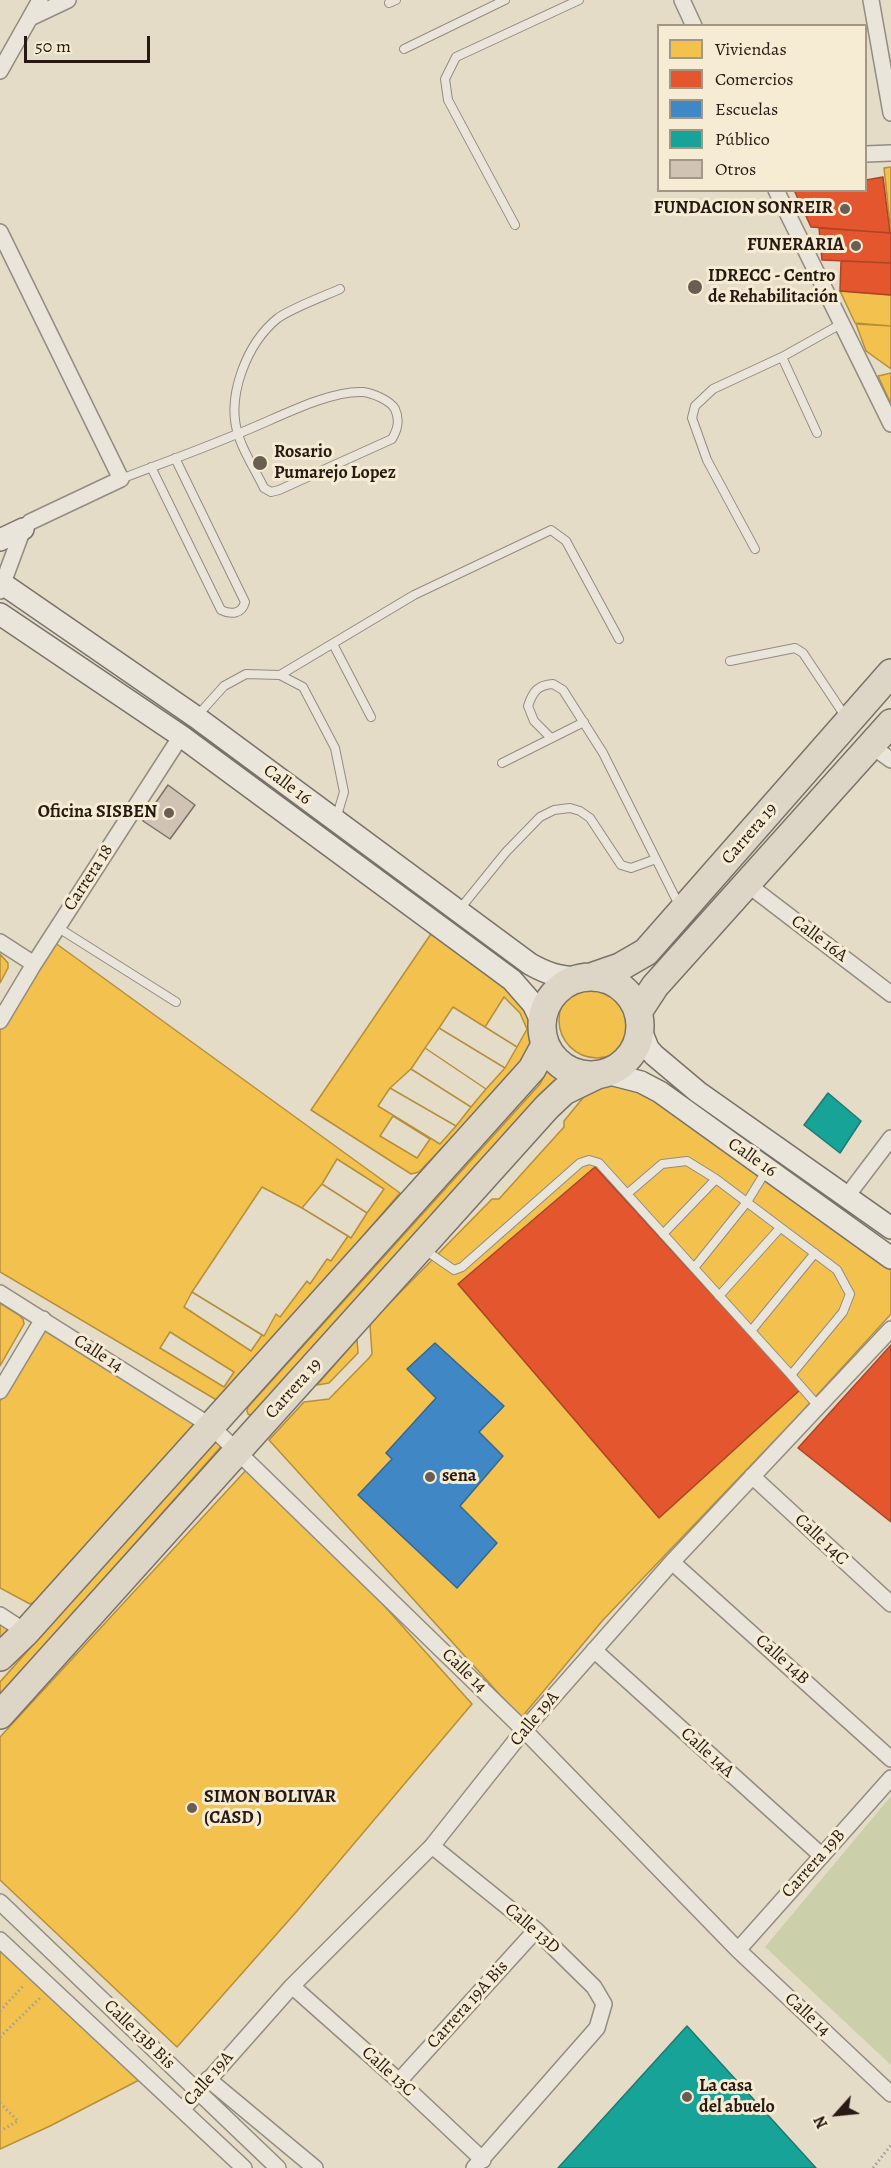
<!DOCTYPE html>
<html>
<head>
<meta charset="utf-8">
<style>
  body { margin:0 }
  #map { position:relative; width:891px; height:2168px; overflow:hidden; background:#e4dcc7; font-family:Alegreya,serif }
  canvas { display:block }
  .legend { position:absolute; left:657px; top:24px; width:210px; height:168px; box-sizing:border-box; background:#f5ecd3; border:2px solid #a39886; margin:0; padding:8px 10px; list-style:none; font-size:18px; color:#281913 }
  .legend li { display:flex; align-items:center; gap:12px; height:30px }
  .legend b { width:30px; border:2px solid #a39886 }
  .north { position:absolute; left:807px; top:2084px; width:60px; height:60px; -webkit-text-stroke:4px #f5ecd3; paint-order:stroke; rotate:243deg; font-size:16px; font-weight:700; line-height:24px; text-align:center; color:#281913 }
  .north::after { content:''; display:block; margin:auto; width:21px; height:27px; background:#281913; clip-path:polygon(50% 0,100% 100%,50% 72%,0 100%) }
  .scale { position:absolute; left:24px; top:36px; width:126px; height:27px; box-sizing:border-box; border:3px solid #281913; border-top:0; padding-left:8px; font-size:18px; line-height:21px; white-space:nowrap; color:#281913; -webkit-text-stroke:4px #f5ecd3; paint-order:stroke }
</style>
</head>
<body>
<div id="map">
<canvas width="891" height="2168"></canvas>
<ul class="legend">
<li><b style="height:16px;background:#f2c14e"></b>Viviendas</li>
<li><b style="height:16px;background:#e4572e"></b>Comercios</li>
<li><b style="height:16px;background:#3f88c5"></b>Escuelas</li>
<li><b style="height:16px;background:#17a398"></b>Público</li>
<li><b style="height:16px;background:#d0c3b4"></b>Otros</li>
</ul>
<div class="north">N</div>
<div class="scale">50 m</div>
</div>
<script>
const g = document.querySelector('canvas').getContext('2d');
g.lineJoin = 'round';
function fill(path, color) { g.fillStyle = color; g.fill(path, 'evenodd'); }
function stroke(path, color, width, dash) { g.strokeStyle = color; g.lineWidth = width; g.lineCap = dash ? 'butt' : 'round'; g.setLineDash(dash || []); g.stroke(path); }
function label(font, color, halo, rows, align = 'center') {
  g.font = font + ' Alegreya,serif'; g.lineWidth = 6; g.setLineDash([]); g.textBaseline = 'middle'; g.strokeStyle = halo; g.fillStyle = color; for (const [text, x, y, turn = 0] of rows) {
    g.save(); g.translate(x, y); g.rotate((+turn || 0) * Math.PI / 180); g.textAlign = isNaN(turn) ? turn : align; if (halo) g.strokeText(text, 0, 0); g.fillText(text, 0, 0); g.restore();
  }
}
fill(new Path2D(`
  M891,1796v269l-126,-118z`), '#cbcfaa');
const homes = new Path2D(`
  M891,167v66l-7,-65z
  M840,291l51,4v31l-36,-3z
  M856,324l35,2v43l-25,-18z
  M891,373v31l-13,-28z
  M433,931l94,68 10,25v10l-13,28 -105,110 -8,2 -100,-64z
  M47,937l353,256 -180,209 -220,-130v-242z
  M0,954l8,9v5l-8,15z
  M559 1020a38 38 0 1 1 76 0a38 38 0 1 1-76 0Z
  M504,997l16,16 7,16 -10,18 -32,-20z
  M453,1007l64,40 -12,21 -66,-40z
  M439,1028l66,40 -19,21 -61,-41z
  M425,1048l61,41 -15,18 -60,-38z
  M553,1059l16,12 -12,10 -305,335 -4,-2 -1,-3 1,-4 292,-323z
  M411,1069l60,38 -15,19 -66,-38z
  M601,1081l36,2 254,179v52l-94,103 -194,203 -82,98 -252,-278 35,-38 25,-3 40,-41 3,-4 -2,-29 6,-8 116,-118h7l65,-72v-6l23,-28z
  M390,1088l66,38 -16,18 -62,-38z
  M393,1116l37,23 -13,19 -37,-22z
  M337,1159l47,30 -17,24 -45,-29z
  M322,1184l45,29 -16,25 -49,-30z
  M262,1187l40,21 46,28 -17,25 -4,-2 -17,25 -3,-3 -27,36 -4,-3 -12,22 -72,-44z
  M192,1292l70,43 -11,16 -67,-44z
  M0,1303l19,12 4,4 1,5 -24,42z
  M46,1326l160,89 -169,186 -7,3 -30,-16v-187z
  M170,1332l64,40 -10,15 -64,-39z
  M357,1339l1,14 -29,30 -12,2z
  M217,1438l9,3 -226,255v-14z
  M248,1468h13l211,236 -175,207 -120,136 -177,-167v-143z
  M0,1608l16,10 -16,27z
  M0,1936l145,141 -95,49 -50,23z`);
fill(homes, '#f2c14e');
stroke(homes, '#b58f3c', 1.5);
const shops = new Path2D(`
  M883,177l7,56 -79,-6 -17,-37h72v-10z
  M819,228l72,5v30l-69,-3z
  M841,261l50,2v32l-51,-4z
  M595,1167l205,223 -141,128 -201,-234z
  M891,1345v177l-93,-74z`);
fill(shops, '#e4572e');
stroke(shops, '#ac4426', 1.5);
const schools = new Path2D(`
  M435,1343l69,63 -25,26 24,24 -43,50 37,37 -40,45 -99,-93 34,-36 -6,-6 50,-55 -29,-29z`);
fill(schools, '#3f88c5');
stroke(schools, '#386790', 1.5);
const public = new Path2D(`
  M828,1093l33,28 -21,32 -36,-28z
  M687,2026l129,142h-258z`);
fill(public, '#17a398');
stroke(public, '#1c7a70', 1.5);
const building = new Path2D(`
  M168,785l27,20 -25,34 -27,-18z`);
fill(building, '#d0c3b4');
stroke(building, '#797268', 1.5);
const lane = new Path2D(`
  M389,3l7,-3
  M404,49l101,-49
  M515,225l-67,-125 -3,-21 11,-22 123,-57
  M782,357l35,76
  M151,467l70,143c10,5 21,4 24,-8l-70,-144
  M121,479c39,-15 78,-29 116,-45 35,-13 90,-44 126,-42 9,1 27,8 32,17 5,11 3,20 -3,30l-113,51 -8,2 -7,-4c-8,-17 -21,-36 -26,-54 -12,-38 9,-91 40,-116 12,-9 46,-22 62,-29
  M755,549l-48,-89 -15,-42 3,-12 18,-17 69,-32 59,-33
  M333,644l38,73
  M730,661l65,-13 8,5 42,63
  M280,675l134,-80 137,-65 15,11 53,98
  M197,716l27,-30 22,-12 34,1 23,12 32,61 9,44 -8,27
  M551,738l-17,-17 -6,-15c5,-15 10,-21 25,-22l10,6 40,63 77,154
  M502,763l82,-41
  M459,910l47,-58 34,-35 14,-7 16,-2 10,3 10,7 31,47 10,3 25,-9
  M57,927l119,75
  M663,1234l53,-55
  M425,1250l29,20 8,-3 118,-104 9,-3 10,3 192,212 52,-63 7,-18 -13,-24 -121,-91 -29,-18 -25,3 -35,30
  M694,1268l53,-66 19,-31
  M719,1296l61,-68
  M751,1331l64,-78
  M791,1375l27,31`);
const street = new Path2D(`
  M682,0l12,26
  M871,0l20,113
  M30,18l38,-18
  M0,71l40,-71
  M866,154l25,-1
  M776,190l115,234
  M0,232l121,247 -91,43 -7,7 -23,62
  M870,745l21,15
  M747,884l144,110
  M0,942l34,22
  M0,1021l34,-57 147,-228
  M847,1196l44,-58
  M0,1293l211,133 313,304 214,220 153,144
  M0,1391l43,-72
  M752,1476l139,128
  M672,1562l219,197
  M0,1615l26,17
  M594,1650l227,205
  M432,1846l104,84 58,57 10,17 -7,24 -123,140
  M0,1902l278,266
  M0,1940l244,228
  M738,1950l153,-172
  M292,1986l107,95 84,79
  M208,2079l107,89
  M399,2081l137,-151
  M182,2110l110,-124 140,-140 92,-116 148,-168 219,-233`);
const secondary = new Path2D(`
  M0,540l23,-11
  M0,582l196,135 334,247c16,9 28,13 47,14
  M0,614l181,122 331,244 21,24 9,19
  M640,1028l8,20 6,7 44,37 193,136
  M606,1073l35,9 19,10 231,166`);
const highway = new Path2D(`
  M594,976l26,-9 26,-15 245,-279
  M542 1026a49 49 0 1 1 98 0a49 49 0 1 1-98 0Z
  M638,1012l17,-26 236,-263
  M0,1657l26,-25 506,-563 13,-24
  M0,1715l547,-608 17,-16 33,-16`);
stroke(lane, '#938c80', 10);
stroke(street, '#938c80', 18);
stroke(secondary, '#797268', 24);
stroke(highway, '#797268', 30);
stroke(new Path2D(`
  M0,2011l24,-26
  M0,2037l41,-40
  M0,2103l18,18 -18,10
  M873,2168l18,-23`), '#a5a097', 3, [1.5, 3]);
stroke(lane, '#e9e5db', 8);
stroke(street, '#e9e5db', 15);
stroke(secondary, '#e9e5db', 21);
stroke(highway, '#ddd5c5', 27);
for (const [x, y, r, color] of [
  [845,209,6,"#6a5d52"],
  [856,246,6,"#6a5d52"],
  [695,287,8,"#6a5d52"],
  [260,463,8,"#6a5d52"],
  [169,813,6,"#6a5d52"],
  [430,1477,6,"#6a5d52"],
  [192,1808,6,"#6a5d52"],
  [687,2097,6,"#6a5d52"]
]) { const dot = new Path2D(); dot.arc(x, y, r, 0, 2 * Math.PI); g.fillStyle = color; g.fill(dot); stroke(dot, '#f5ecd3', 2); }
label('bold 18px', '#281913', '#f5ecd3', [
  ["FUNDACION SONREIR",833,209,"right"],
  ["FUNERARIA",844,246,"right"],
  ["IDRECC - Centro",708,277],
  ["de Rehabilitación",708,298],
  ["Rosario",274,453],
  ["Pumarejo Lopez",274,474],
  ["Oficina SISBEN",157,813,"right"],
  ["sena",442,1477],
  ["SIMON BOLIVAR",204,1798],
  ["(CASD )",204,1819],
  ["La casa",699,2087],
  ["del abuelo",699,2108]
], 'left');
label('18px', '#281913', '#f5ecd3', [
  ["Calle 16",287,785,37],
  ["Carrera 19",750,834,-49],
  ["Carrera 18",89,878,-57],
  ["Calle 16A",819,939,37],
  ["Calle 16",752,1158,35],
  ["Calle 14",98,1354,33],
  ["Carrera 19",294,1389,-48],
  ["Calle 14C",821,1540,43],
  ["Calle 14B",782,1660,42],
  ["Calle 14",464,1671,44],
  ["Calle 19A",535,1719,-50],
  ["Calle 14A",707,1753,42],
  ["Carrera 19B",814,1864,-48],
  ["Calle 13D",532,1929,41],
  ["Carrera 19A Bis",468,2005,-48],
  ["Calle 14",807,2015,43],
  ["Calle 13B Bis",139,2035,44],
  ["Calle 13C",388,2072,42],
  ["Calle 19A",209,2079,-49]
]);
</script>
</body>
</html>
